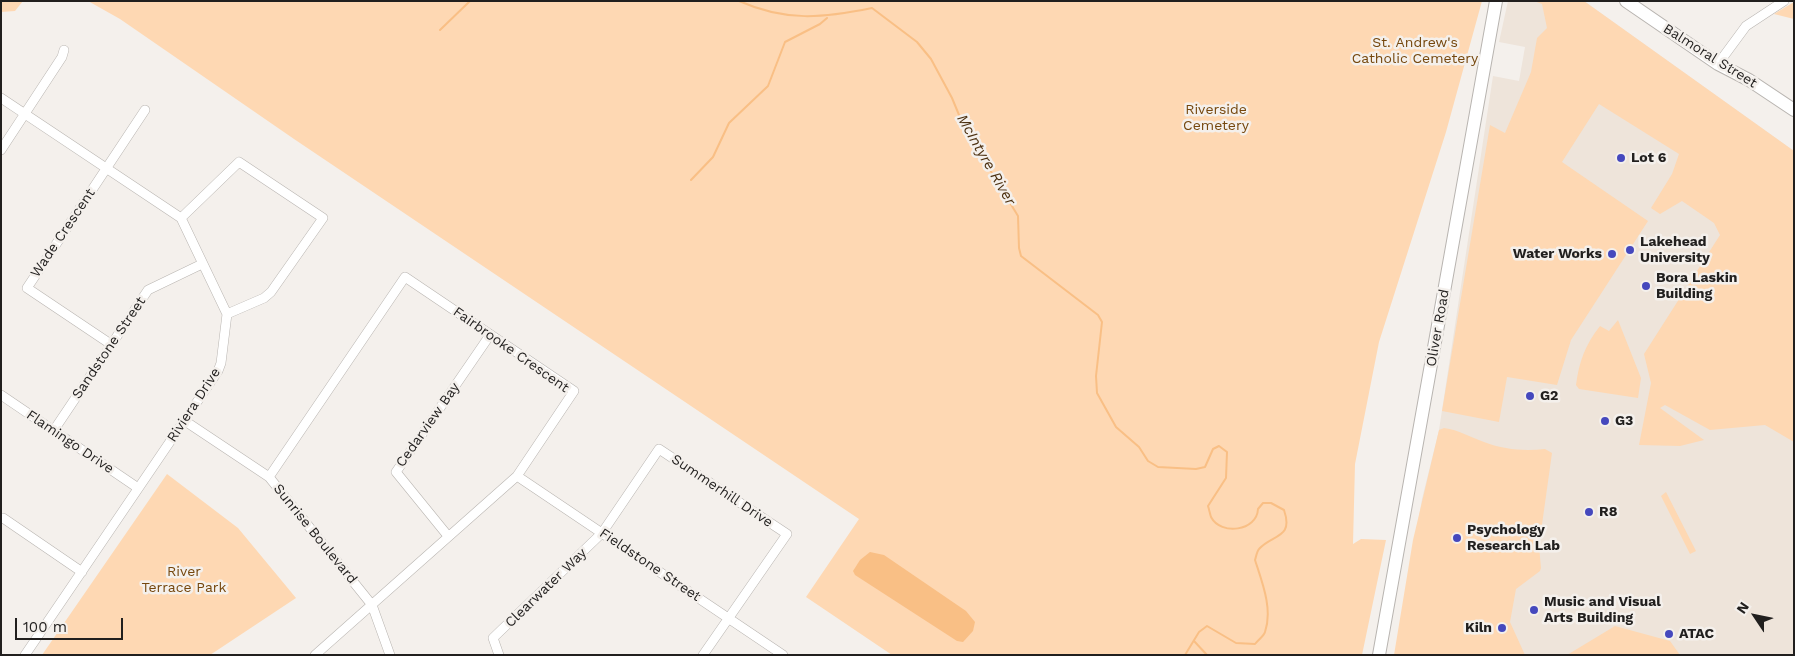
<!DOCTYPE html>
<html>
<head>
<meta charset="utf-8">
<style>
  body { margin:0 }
  #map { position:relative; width:1795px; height:656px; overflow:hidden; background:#f4f0ec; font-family:"Work Sans",sans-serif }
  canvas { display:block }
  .frame { position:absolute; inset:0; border:2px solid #211f1e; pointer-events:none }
  .north { position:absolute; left:1730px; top:591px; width:50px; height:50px; -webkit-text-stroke:4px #f4f0ec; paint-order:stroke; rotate:304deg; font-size:14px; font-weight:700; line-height:20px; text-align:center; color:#211f1e }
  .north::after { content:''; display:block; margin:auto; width:18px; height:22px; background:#211f1e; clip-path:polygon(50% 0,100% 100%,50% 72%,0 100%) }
  .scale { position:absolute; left:15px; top:618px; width:108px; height:22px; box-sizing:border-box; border:2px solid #211f1e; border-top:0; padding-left:6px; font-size:15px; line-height:18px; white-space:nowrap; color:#211f1e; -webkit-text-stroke:4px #f4f0ec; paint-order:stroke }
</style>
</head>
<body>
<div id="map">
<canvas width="1795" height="656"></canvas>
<div class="frame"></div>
<div class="north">N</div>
<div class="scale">100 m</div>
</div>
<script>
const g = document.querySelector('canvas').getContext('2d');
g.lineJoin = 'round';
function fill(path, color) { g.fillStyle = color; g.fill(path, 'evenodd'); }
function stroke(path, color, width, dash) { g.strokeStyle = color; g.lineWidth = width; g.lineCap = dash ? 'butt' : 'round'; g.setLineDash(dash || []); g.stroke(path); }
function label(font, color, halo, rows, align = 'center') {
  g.font = font + ' "Work Sans",sans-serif'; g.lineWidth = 5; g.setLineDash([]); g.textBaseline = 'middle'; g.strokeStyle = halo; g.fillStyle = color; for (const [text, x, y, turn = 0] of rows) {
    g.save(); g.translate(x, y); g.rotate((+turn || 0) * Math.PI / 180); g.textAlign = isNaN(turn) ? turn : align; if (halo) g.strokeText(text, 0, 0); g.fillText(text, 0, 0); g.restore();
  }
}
fill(new Path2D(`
  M1508,1h76l210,150v504h-399l27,-156 17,-69 54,-354 26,5 6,-34 -26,-5z`), '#eee4da');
fill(new Path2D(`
  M1,1h22l-8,10 -14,1z
  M88,1h1394l-36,131 -67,210 -24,122 -2,80 8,-5 25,1 -24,115h-470l-86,-58 53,-78 -565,-380 -174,-120z
  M1534,1h50l210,150v291l-29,-17 -55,5 -45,-25 -5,3 44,32 -24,6 -41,-1 12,-62 -7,-29 76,-119 -6,-12 -32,-22 -22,13 -9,-6 21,-34 7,-20 -80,-50 -37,58 86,59 -77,119 -14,45 -50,-8 -8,45 -57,-11 48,-286 15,8 26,-61 6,-34 10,-10 -5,-24z
  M1794,2v17l-20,-5z
  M1618,320l23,58 -3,20 -59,-9 -3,-4c3,-23 9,-40 24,-59l9,5z
  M1444,428c15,2 26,9 40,14 21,8 40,9 61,7l7,4 -13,93 2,22 -1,3 -24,18 -6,33 15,33h-131l19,-115 26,-110z
  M167,474l71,54 58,70 -86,57h-168z
  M1666,492l30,59 -6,3 -29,-58z
  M1615,626l55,15 10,14h-113z`), '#fed8b3');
fill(new Path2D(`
  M870,552l14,3 82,56 9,11 -2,9 -10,11 -6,-1 -102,-66 -2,-4 7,-11z`), '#f9bf85');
stroke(new Path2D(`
  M739,1c47,21 84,17 133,7l45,34 14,17 21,39 12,29 54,89 1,32 2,8 77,59 4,7 -6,54 1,17 19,34 23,20 9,14 10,6 38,2 9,-2 8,-18 6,-3 8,6 -1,26 -18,28c1,3 2,8 3,11 10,19 46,14 47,-8l5,-6h8l13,7c10,29 -12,24 -25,39 -2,2 -3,8 -4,11 7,22 18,49 10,72 -1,4 -7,8 -10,12l-19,-1 -29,-17 -8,6 -14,23
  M440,30l30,-29
  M691,180l22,-23 16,-34 39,-37 17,-44 35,-18 7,-6
  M1194,641l13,14`), '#f9bf85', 2);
const street = new Path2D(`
  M1718,64l28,-38 38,-25
  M1,98l180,120 46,96 -6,49 -3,8 -193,284
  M1,150l61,-93 2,-7
  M181,218l58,-56 84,56 -52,74 -7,6 -37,16
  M112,345l-85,-57 118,-178
  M1,395l137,93
  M185,421l84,56 103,128 18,50
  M54,430l94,-140 54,-26
  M517,476l266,179
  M269,477l136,-200 169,114 -57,85 -202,179
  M1,518h2l79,54
  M448,536l-52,-64 94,-137
  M499,655l-6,-17 109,-105 57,-84 128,85 -84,121`);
const secondary = new Path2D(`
  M1626,1l92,63 31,16 45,30
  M1379,655l117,-654`);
stroke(street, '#b8b4b0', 10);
stroke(secondary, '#b8b4b0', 14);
stroke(street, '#fff', 9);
stroke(secondary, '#fff', 12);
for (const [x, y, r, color] of [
  [1621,158,5,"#4548bd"],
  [1630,250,5,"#4548bd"],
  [1612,254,5,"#4548bd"],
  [1646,286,5,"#4548bd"],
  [1530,396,5,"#4548bd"],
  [1605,421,5,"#4548bd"],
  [1589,512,5,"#4548bd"],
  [1457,538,5,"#4548bd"],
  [1534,610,5,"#4548bd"],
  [1502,628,5,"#4548bd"],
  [1669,634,5,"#4548bd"]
]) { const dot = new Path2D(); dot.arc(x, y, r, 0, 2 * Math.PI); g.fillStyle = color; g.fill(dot); stroke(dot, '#f4f0ec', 2); }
label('14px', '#75470d', '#f4f0ec', [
  ["St. Andrew's",1415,43],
  ["Catholic Cemetery",1415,59],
  ["Riverside",1216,110],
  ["Cemetery",1216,126],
  ["River",184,572],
  ["Terrace Park",184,588]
]);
label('14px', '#211f1e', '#f4f0ec', [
  ["Balmoral Street",1710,56,32],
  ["Wade Crescent",63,233,-56],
  ["Oliver Road",1438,328,-80],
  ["Sandstone Street",109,348,-56],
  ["Fairbrooke Crescent",511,350,35],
  ["Riviera Drive",194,405,-57],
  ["Cedarview Bay",428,425,-55],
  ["Flamingo Drive",70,442,34],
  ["Summerhill Drive",722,491,34],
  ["Sunrise Boulevard",315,534,51],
  ["Fieldstone Street",650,565,34],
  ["Clearwater Way",546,588,-44]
]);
label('bold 14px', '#211f1e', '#f4f0ec', [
  ["Lot 6",1631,158],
  ["Lakehead",1640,242],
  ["University",1640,258],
  ["Water Works",1602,254,"right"],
  ["Bora Laskin",1656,278],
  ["Building",1656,294],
  ["G2",1540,396],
  ["G3",1615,421],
  ["R8",1599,512],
  ["Psychology",1467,530],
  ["Research Lab",1467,546],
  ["Music and Visual",1544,602],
  ["Arts Building",1544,618],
  ["Kiln",1492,628,"right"],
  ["ATAC",1679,634]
], 'left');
label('italic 15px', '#4d3111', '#f4f0ec', [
  ["McIntyre River",986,160,60]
]);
</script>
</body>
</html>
